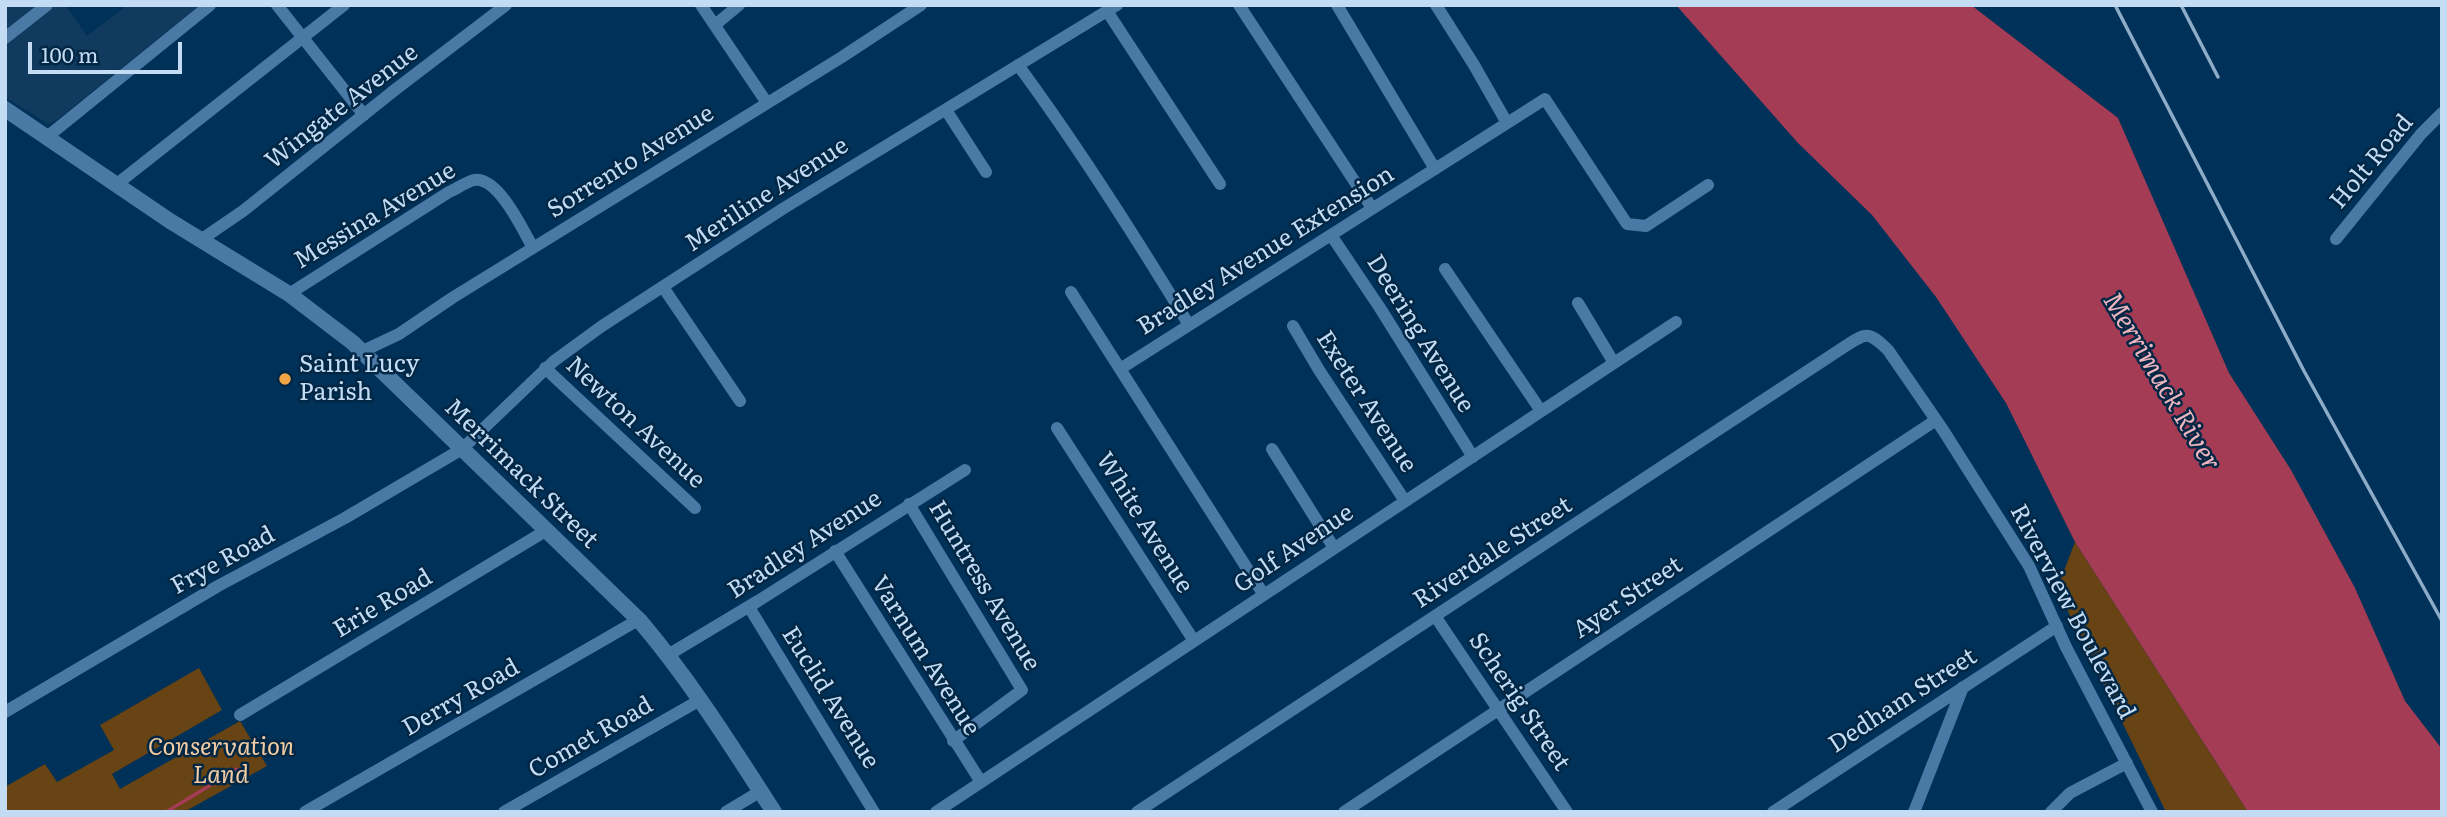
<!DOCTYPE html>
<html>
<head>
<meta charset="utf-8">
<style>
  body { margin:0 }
  #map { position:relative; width:2447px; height:817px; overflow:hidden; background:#003158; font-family:Literata,serif }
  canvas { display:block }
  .frame { position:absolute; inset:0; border:7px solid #c3dcf4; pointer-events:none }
  .scale { position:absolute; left:28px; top:42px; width:154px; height:32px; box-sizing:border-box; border:4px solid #c3dcf4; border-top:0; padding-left:9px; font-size:21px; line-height:24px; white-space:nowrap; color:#c3dcf4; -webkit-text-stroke:5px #022745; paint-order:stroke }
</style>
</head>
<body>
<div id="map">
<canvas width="2447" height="817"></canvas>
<div class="frame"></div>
<div class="scale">100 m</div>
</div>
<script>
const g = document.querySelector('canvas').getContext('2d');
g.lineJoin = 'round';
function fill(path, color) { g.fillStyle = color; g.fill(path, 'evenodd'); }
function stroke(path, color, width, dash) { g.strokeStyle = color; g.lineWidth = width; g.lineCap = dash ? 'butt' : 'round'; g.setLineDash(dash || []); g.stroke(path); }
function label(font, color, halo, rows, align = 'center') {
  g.font = font + ' Literata,serif'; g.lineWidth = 5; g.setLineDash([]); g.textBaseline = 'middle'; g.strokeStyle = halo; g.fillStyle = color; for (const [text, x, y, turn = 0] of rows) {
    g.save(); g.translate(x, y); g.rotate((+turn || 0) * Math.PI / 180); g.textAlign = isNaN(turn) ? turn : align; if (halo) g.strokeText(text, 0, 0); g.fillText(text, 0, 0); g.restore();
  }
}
fill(new Path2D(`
  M5,5h32l-32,26z
  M56,5h9l22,31 41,-31h72l-142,114 -10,5 -43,-27v-53z`), '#113b5e');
fill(new Path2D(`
  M2075,542l173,270h-82l-109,-223z
  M199,668l23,42 -110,64 8,15 120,-68 27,45 -83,46h-179v-25l40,-23 12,18 57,-32 -14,-25z`), '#684313');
fill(new Path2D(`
  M1676,5h295l147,113 111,255 62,97 64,118 50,113 37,48v63h-194l-173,-270 -69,-139 -70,-106 -64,-82 -74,-72z`), '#a43c56');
stroke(new Path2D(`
  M166,812l71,-43`), '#a43c56', 3.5);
stroke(new Path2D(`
  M277,5l87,110
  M701,5l66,98
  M1239,5l133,203
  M1337,5l98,164
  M1436,5l38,60 33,58
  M1107,11l113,173
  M715,25l24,-20
  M5,38l42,-33
  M1018,65c62,84 117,171 171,260
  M946,110l40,62
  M47,137l163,-132
  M117,184l227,-179
  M1331,235l49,73 93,149
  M202,239l41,-28 153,-122 110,-84
  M2336,239l85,-105 21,-21
  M1445,269l96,142
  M663,287l77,114
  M1071,292l193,303
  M289,294l160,-102c7,-3 17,-10 25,-12 24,-4 49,50 59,68
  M1578,303l36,60
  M1293,326l26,44 86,131
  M363,351l36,-17 53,-36 390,-241 79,-52
  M545,368l150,140
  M1120,369l425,-270 82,125 19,2 62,-41
  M1057,428l137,213
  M1272,449l62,99
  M909,504l113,186 -69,51
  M835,551l146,231
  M749,607l125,205
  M1435,616l132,196
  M668,655l90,-54 207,-131
  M5,712l213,-126 127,-68 117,-69 92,-88 48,-35 182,-118 333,-203
  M240,715l307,-185
  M305,812l333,-192
  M504,812l196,-112
  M726,812l35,-21
  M936,812l740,-490
  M1137,812l707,-465c23,-15 24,-16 44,3l55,80 86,136 37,81 86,165
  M1344,812l592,-392
  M1773,812l284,-186
  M1914,812l49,-125
  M2051,812l19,-19 57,-30`), '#4a79a5', 12);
stroke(new Path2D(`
  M5,109l165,112 119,73 63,48 288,279c50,59 92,126 134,191`), '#4a79a5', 16);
stroke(new Path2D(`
  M2115,5l189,366 138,250
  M2181,5l37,72`), '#8dacc8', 3.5);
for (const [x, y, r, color] of [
  [285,379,7,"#f3a443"]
]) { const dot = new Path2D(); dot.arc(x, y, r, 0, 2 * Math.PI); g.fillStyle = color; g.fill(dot); stroke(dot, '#022745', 2.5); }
label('24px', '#c3dcf4', '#022745', [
  ["Wingate Avenue",342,107,-38],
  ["Sorrento Avenue",631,162,-32],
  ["Holt Road",2372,162,-50],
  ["Meriline Avenue",767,195,-33],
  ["Messina Avenue",375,216,-31],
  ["Bradley Avenue Extension",1266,251,-32],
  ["Deering Avenue",1420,334,58],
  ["Exeter Avenue",1366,402,57],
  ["Newton Avenue",635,423,43],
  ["Merrimack Street",521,474,44],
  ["White Avenue",1144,523,58],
  ["Bradley Avenue",805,545,-33],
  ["Golf Avenue",1294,549,-34],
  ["Riverdale Street",1493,553,-33],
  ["Frye Road",223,561,-29],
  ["Huntress Avenue",984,586,59],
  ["Ayer Street",1628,598,-34],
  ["Erie Road",383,604,-31],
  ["Riverview Boulevard",2072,612,62],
  ["Varnum Avenue",925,656,58],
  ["Derry Road",461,698,-30],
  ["Euclid Avenue",830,698,58],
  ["Dedham Street",1903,701,-33],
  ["Scherig Street",1519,702,56],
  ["Comet Road",591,738,-30]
]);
label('24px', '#c3dcf4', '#022745', [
  ["Saint Lucy",299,365],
  ["Parish",299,393]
], 'left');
label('italic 24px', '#f2cca4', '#022745', [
  ["Conservation",221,748],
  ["Land",221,776]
]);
label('italic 26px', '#eeb5be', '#022745', [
  ["Merrimack River",2161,382,59]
]);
</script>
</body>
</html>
